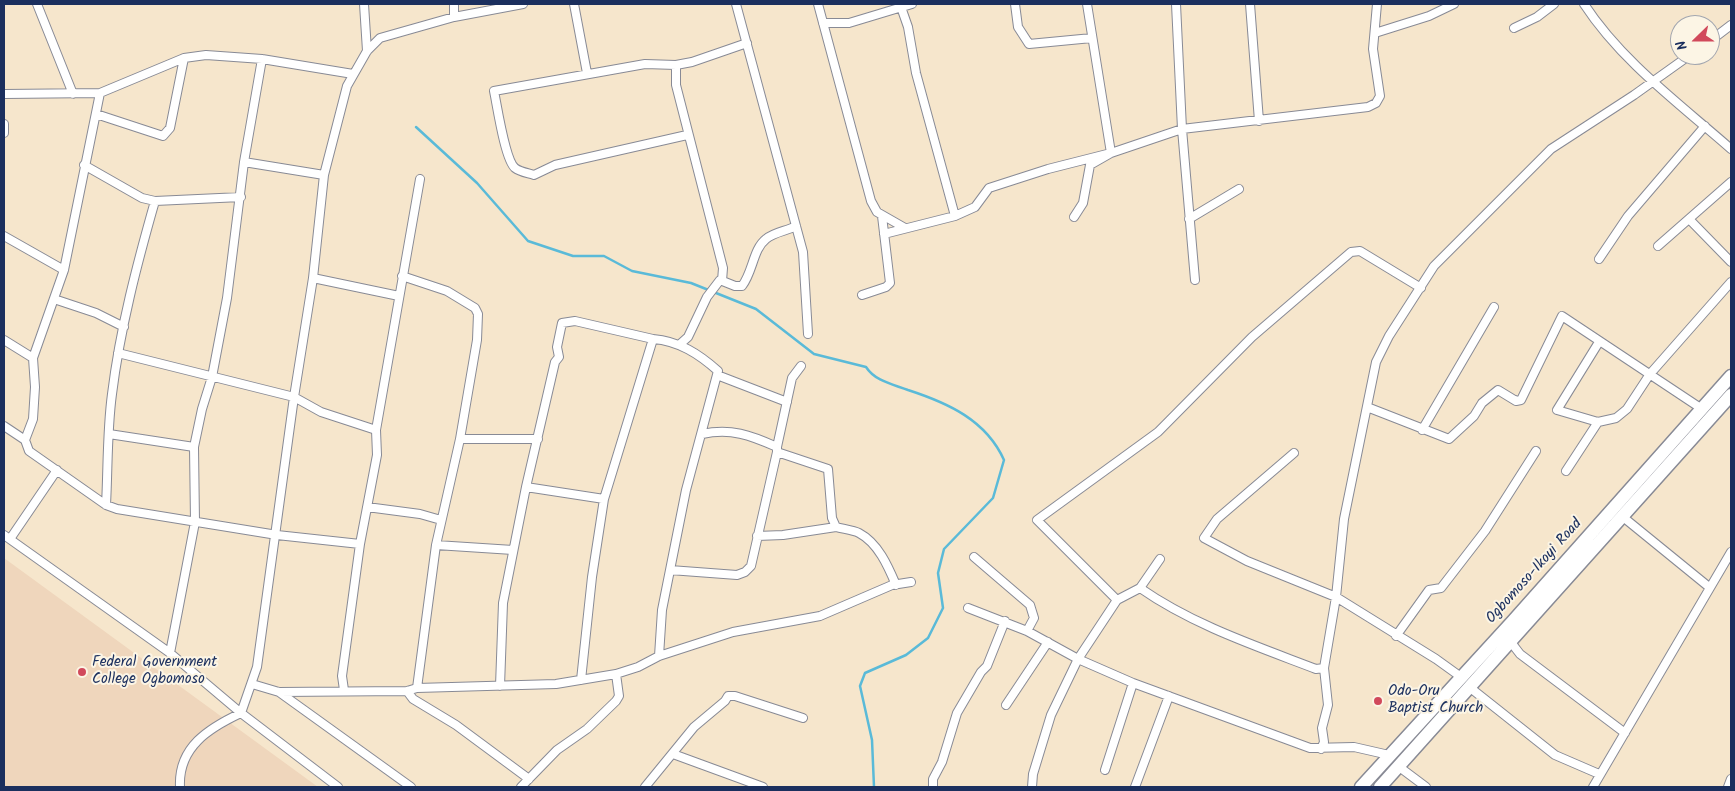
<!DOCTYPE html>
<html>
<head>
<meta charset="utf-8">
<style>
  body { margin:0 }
  #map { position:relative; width:1735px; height:791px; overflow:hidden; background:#f6e6cc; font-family:Kalam,sans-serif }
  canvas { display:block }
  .frame { position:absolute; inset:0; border:5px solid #1b2f5e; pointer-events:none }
  .north { position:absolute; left:1670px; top:15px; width:50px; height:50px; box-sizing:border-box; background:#fcf5e5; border:1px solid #a2a6af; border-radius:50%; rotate:248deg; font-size:14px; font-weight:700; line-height:20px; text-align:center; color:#1b2f5e }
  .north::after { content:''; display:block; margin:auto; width:18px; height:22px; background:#d1495b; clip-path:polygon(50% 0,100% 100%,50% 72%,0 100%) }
</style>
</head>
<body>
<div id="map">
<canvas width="1735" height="791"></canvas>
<div class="frame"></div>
<div class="north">N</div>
</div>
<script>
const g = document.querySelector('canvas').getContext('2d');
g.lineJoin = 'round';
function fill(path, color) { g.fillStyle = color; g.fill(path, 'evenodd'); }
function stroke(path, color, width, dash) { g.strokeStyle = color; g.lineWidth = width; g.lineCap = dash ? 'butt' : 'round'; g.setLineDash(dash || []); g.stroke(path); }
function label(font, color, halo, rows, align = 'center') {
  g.font = font + ' Kalam,sans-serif'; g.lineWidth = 4; g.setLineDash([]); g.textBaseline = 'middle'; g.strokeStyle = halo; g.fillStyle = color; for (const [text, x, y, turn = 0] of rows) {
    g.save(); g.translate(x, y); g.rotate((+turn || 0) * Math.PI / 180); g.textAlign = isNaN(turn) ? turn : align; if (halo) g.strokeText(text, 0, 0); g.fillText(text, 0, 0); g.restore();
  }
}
fill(new Path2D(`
  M4,558l314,229h-314z`), '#efd6bc');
stroke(new Path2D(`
  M416,127l61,56 51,58 45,15h31l28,15 59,12 65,26 58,45 52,13c9,14 26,17 42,23 40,13 78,30 96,70l-11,38 -49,51 -6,24 5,35 -15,30 -22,17 -41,18 -5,13 12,54 2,47`), '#5abad8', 2.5);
const minor = new Path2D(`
  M37,4l36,90
  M364,4l3,47
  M574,4l13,69
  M736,4l67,248 5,82
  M818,4l53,197 6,11 28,16
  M1015,4l3,23 11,17 63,-6
  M1176,4l6,125 13,151
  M1250,4l9,117
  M1584,4c38,58 96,100 147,145
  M901,7l7,20 8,46 39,143
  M454,17v-13
  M823,23h26l63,-19
  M1514,28l23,-11 17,-13
  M1375,33l54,-17 25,-12
  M1710,41l21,-16
  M676,65v20l47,183 -1,13
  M4,94l96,-1 84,-35 22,-3 56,4 91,15
  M96,114l67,22 7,-8 14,-70
  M4,124v9
  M687,135l-132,30 -21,10c-6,-2 -14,-3 -19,-7 -10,-8 -18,-63 -21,-77l151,-27 31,1 16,-3 55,-19
  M244,162l80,13
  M84,165l58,33 13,3 86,-4
  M1074,217l9,-14 7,-38 21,-12 -24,-149
  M1189,219l50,-30
  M1689,219l42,43
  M884,234l71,-18 20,-9 14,-19 59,-19 63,-16 71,-24 186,-22 8,-4 4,-7 -7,-47 4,-45
  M4,236l60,34
  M1658,246l73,-64
  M1599,259l29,-43 77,-90
  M402,276l45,15 28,17 3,6 -1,26 -17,99 -24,106 -19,143
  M313,278l86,18
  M862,295l24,-8 4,-4 -8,-67
  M54,299l42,14 28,14
  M4,340l29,18
  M1599,342l-42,68 41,12 18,-4 11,-9 23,-35 81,-92
  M679,345l9,-8 19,-40 13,-17 15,6h7c11,-14 11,-37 24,-47 8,-7 21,-8 30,-13
  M118,353l176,44 27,15 55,18
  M717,375l70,27
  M1367,407l82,32 25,-23 8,-13 16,-13 18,11 5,-1 41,-84 140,93
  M4,426l21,14 4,11 77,54 11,4 160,26 83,9
  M1422,430l72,-123
  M109,434l85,13
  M702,434c29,-6 48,1 75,13v5l51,17 4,49 4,9 -53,8 -26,1
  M460,439h78
  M25,440l8,-21 2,-32 -2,-29 31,-88 36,-177
  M777,447l15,-69 9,-12
  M1294,453l-77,66 -13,19 43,23 89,36 100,62 25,18
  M1566,471l32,-49
  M526,487l78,12
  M106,505c2,-37 1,-74 6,-111 8,-65 25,-130 43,-193
  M367,507l53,7 21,6
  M1623,517l86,70
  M836,527c7,2 17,3 23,6 19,10 29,33 37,52
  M4,535l166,118 71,60 97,74
  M10,539l47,-69
  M436,545l77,5
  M974,557l56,48 4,13 -7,13
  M670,570l67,5 8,-3 6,-6 26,-114
  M1140,588c53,37 116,58 176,81l8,-1 12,-71 8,-78 32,-157 13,-26 45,-70 117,-117 83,-54 56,-40
  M1117,600l-80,-80 121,-88 94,-95 99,-85 9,-1 61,37
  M968,608l59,23 51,28 55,24 177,65 44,-1 35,8
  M1396,636l33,-46 12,-2 44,-57 51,-80
  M1510,641l10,13 105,79
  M170,653l25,-131 -1,-75 8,-38 10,-32 15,-79 17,-136 18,-103
  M581,680l11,-103 12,-78 49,-160c26,2 46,15 65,32l-32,119 -24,120 -3,46
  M252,684l27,8 128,-1 10,-3 139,-4 60,-10 22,-7 21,-11 74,-24 87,-16 72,-31 19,-3
  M1471,684l2,6 82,65 44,19
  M500,686l3,-83 23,-116 29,-125 4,-5 -2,-10 5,-24 13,-2 78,18
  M344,690l-2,-14 18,-132 17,-89 -1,-25 44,-251
  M407,691l6,8 43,26 73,54
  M279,692l132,95
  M1006,705l42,-63
  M1321,749l3,-7 -2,-14 6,-23 -4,-37
  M673,754l90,33
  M1398,766l28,21
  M1105,770l28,-87
  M180,787c-2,-40 29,-59 61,-74l16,-46 37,-270 19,-119 11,-103 23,-89 20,-35 13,-13 74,-21 69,-13
  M521,787l36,-37 30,-21 29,-28 3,-5 -3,-22
  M645,787l49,-60 31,-26 3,-5h7l68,22
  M933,787v-8l9,-17 15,-49 24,-41 6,-6 18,-45
  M1032,787l1,-13 18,-59 27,-56 39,-59 23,-12 20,-29
  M1135,787l34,-91
  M1593,787l138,-235
  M1728,787l3,-8`);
const primary = new Path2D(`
  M1361,787l152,-166 218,-245
  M1380,787l351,-392`);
stroke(minor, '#888a95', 10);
stroke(primary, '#888a95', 15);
stroke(minor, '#fff', 8);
stroke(primary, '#fff', 12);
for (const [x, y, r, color] of [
  [82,672,5,"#d1495b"],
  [1378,701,5,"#d1495b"]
]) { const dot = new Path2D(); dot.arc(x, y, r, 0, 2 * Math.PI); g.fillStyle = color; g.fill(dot); stroke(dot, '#fcf5e5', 2); }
label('15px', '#1b2f5e', '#fcf5e5', [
  ["Ogbomoso-Ikoyi Road",1535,572,-48]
]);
label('15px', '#1b2f5e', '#fcf5e5', [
  ["Federal Government",92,663],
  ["College Ogbomoso",92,680],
  ["Odo-Oru",1388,692],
  ["Baptist Church",1388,709]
], 'left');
</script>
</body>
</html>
